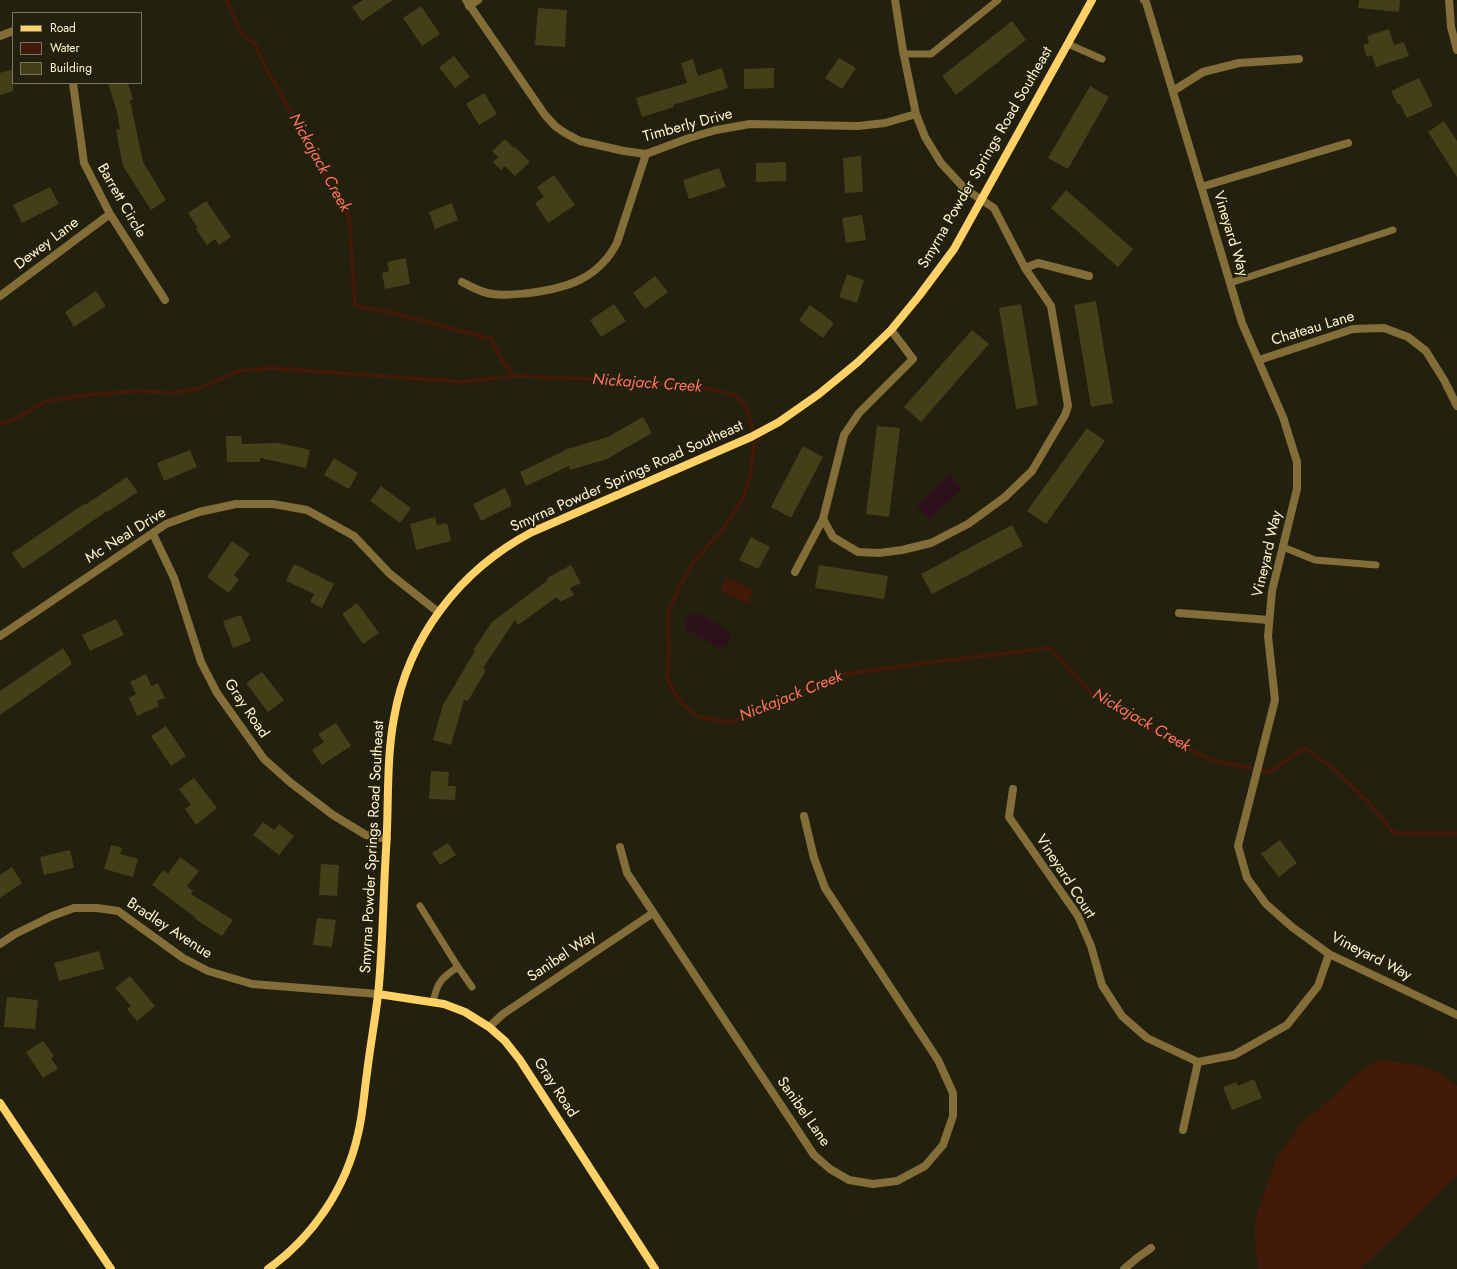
<!DOCTYPE html>
<html>
<head>
<meta charset="utf-8">
<style>
  body { margin:0 }
  #map { position:relative; width:1457px; height:1269px; overflow:hidden; background:#23200d; font-family:Jost,sans-serif }
  canvas { display:block }
  .legend { position:absolute; left:12px; top:12px; width:130px; height:72px; box-sizing:border-box; background:#23200d; border:1px solid #7b755b; margin:0; padding:5px 7px; list-style:none; font-size:12px; color:#fff5cf }
  .legend li { display:flex; align-items:center; gap:8px; height:20px }
  .legend b { width:20px; border:1px solid #7b755b }
</style>
</head>
<body>
<div id="map">
<canvas width="1457" height="1269"></canvas>
<ul class="legend">
<li><b style="height:5px;background:#ffd166"></b>Road</li>
<li><b style="height:11px;background:#411a09"></b>Water</li>
<li><b style="height:11px;background:#443f19"></b>Building</li>
</ul>
</div>
<script>
const g = document.querySelector('canvas').getContext('2d');
g.lineJoin = 'round';
function fill(path, color) { g.fillStyle = color; g.fill(path, 'evenodd'); }
function stroke(path, color, width, dash) { g.strokeStyle = color; g.lineWidth = width; g.lineCap = dash ? 'butt' : 'round'; g.setLineDash(dash || []); g.stroke(path); }
function label(font, color, halo, rows, align = 'center') {
  g.font = font + ' Jost,sans-serif'; g.lineWidth = 3.5; g.setLineDash([]); g.textBaseline = 'middle'; g.strokeStyle = halo; g.fillStyle = color; for (const [text, x, y, turn = 0] of rows) {
    g.save(); g.translate(x, y); g.rotate((+turn || 0) * Math.PI / 180); g.textAlign = isNaN(turn) ? turn : align; if (halo) g.strokeText(text, 0, 0); g.fillText(text, 0, 0); g.restore();
  }
}
fill(new Path2D(`
  M950,475l12,14 -32,30 -13,-14z
  M699,613l29,17 3,8 -5,8 -7,2 -33,-19v-7l4,-7z`), '#2d101b');
fill(new Path2D(`
  M727,577l27,14 -7,13 -27,-14z
  M1376,1060c21,1 47,4 66,14 5,3 10,8 15,12v89l-42,42 -55,52h-102l-3,-26v-24l22,-62 27,-37 26,-20 25,-25z`), '#411a09');
stroke(new Path2D(`
  M226,0l15,33 14,11 10,23 17,29 39,74 28,47 6,89 38,7 98,26 11,22 12,15
  M0,425l19,-8 25,-15 41,-7 51,-4 36,2 26,-4 40,-18 33,-3 191,14 52,-6 75,3 58,5 43,1 45,10 11,12 9,30 -5,39 -7,22 -20,31 -28,31 -15,25 -12,27 1,38 -2,29 13,23 18,15 30,5 21,-5 39,-21 57,-22 79,-11 126,-15 42,46 51,31 67,35 59,12 36,-24 31,23 31,30 27,32h63`), '#411a09', 4);
fill(new Path2D(`
  M363,0h30l-31,21 -10,-14z
  M1359,0h41l-1,12 -41,-4z
  M421,6l19,28 -18,12 -19,-28z
  M538,8l29,2 -2,37 -30,-2z
  M1012,21l14,19 -70,55 -14,-19z
  M1389,29l5,16 10,-3 5,14 -33,11 -4,-12 -5,2 -4,-12 6,-2 -2,-7z
  M454,56l16,21 -15,11 -16,-21z
  M839,58l17,10 -14,21 -17,-11z
  M693,59l5,17 24,-8 6,20 -55,17 1,2 -32,10 -6,-19 51,-15 -6,-20z
  M774,68v20l-30,1v-20z
  M13,69v22l-13,4v-22z
  M1419,78l14,28 -26,12 -7,-14 -2,1 -7,-14z
  M108,83h20l5,17h-3l13,62 23,38 -15,10 -28,-44 -7,-36 4,-1 -3,-17z
  M1090,86l19,11 -41,72 -20,-11z
  M484,93l13,21 -18,11 -13,-21z
  M1444,121l13,20v36l-29,-45z
  M505,139l9,9 1,-1 15,15 -15,14 -10,-10 -4,4 -8,-8 5,-5 -6,-6z
  M861,156l2,36 -18,1 -2,-35z
  M786,162v19l-30,1v-19z
  M719,168l7,19 -37,12 -6,-19z
  M554,175l21,30 -27,18 -13,-20 9,-6 -7,-10z
  M50,187l9,17 -37,19 -9,-18z
  M1066,190l67,59 -15,18 -67,-59z
  M206,201l25,36 -12,8 -4,-6 -8,6 -11,-16 2,-1 -10,-15z
  M452,203l6,17 -23,9 -6,-17z
  M862,215l4,25 -20,3 -4,-25z
  M406,258l4,26 -25,5 -3,-16 7,-2 -2,-9z
  M847,274l17,6 -7,23 -18,-6z
  M655,276l13,16 -23,17 -12,-16z
  M96,291l10,15 -32,21 -9,-15z
  M1096,301l17,102 -22,4 -17,-102z
  M614,304l12,17 -25,16 -11,-17z
  M1021,304l17,101 -22,4 -17,-101z
  M810,305l24,18 -11,15 -24,-18z
  M972,330l17,14 -68,78 -17,-15z
  M643,417l9,16 -45,26 -37,11 -1,-4 -43,20 -6,-14 44,-21v-1l44,-13z
  M877,426l23,2 -11,89 -23,-3z
  M1087,428l18,13 -59,83 -19,-13z
  M226,436h15l1,8 36,-1 32,7 -4,18 -46,-10v4h-33z
  M803,446l20,11 -32,61 -20,-11z
  M190,450l7,17 -33,14 -7,-18z
  M334,458l24,15 -9,16 -25,-14z
  M127,477l11,15 -31,20v-1l-84,58 -11,-16 72,-49 1,1z
  M381,486l30,22 -11,15 -30,-22z
  M505,488l6,13v5l-30,15 -8,-17z
  M435,517l2,8 10,-2 4,18 -35,9 -6,-26z
  M1012,525l11,21 -91,48 -11,-20z
  M751,537l19,10 -12,22 -19,-9z
  M232,541l18,13 -16,21 5,4 -10,14 -22,-16z
  M294,564l40,20 -12,24 -12,-6 4,-8 -28,-13z
  M571,565l10,18 -11,5 4,7 -14,7 -3,-5 -39,28 -3,-5 -32,48 3,2 -18,31 -4,-1 -13,45 -18,-5 10,-35 32,-54 -2,-1 19,-28 56,-42 -1,-2z
  M819,565l69,11 -4,23 -69,-11z
  M357,603l22,30 -16,11 -21,-30z
  M241,615l10,26 -18,7 -10,-27z
  M116,619l8,16 -34,16 -8,-16z
  M63,648l8,13v4l-71,50v-24z
  M262,672l22,28 -16,12 -22,-29z
  M146,674l5,12 7,-3 7,15 -8,3 2,5 -22,10 -8,-18 7,-4 -6,-12z
  M336,723l15,23 -29,19 -10,-15 12,-8 -6,-8z
  M166,726l20,30 -15,10 -20,-30z
  M431,771l18,1 -1,14h8l-1,14 -26,-1z
  M194,778l23,30 -21,17 -11,-16 6,-4 -12,-16z
  M263,822l11,8 5,-6 15,12 -15,19 -26,-20z
  M1280,840l17,23 -18,14 -18,-23z
  M448,843l8,12 -16,10 -8,-12z
  M111,845l11,3 -2,6 18,5 -5,18 -29,-8z
  M70,850l4,18 -30,7 -4,-18z
  M180,857l19,14 -12,15 6,5 -2,3 42,26 -11,16 -27,-17 1,-1 -44,-33 11,-15 5,4z
  M321,864l18,1 -2,31 -18,-1z
  M12,867l10,16 -22,15v-23z
  M317,918l19,2 -4,27 -19,-2z
  M99,951l5,18 -45,12 -5,-18z
  M130,976l25,30 -18,15 -10,-12 4,-3 -16,-18z
  M7,997l31,3 -3,29 -31,-2z
  M43,1041l11,15 -3,2 7,11 -15,9 -17,-26z
  M1254,1079l8,19 -30,12 -9,-23 13,-5 2,4z`), '#443f19');
stroke(new Path2D(`
  M1068,44l34,15
  M903,54h28l67,-54
  M1230,283l163,-53
  M1283,547l32,13 61,5
  M420,906l38,61 14,20
  M433,1002c4,-19 8,-24 25,-35`), '#836d38', 7);
stroke(new Path2D(`
  M466,0l79,115 10,11 10,7 15,8 44,10 22,3 43,-16 27,-8 34,-6 108,2 27,-3 31,-9
  M1144,0l2,2 96,321 41,94 14,45v27l-25,102 -4,45 7,64 -37,146 9,32 19,26 26,23 37,27 128,61
  M1449,0l2,27 6,23
  M469,6l9,-6
  M0,36l13,-5
  M73,83l11,80 26,51 55,86
  M1173,91l30,-19 36,-9 60,-4
  M1201,187l147,-44
  M1025,268l13,-5 51,13
  M462,282c10,5 19,11 31,12 12,2 25,0 37,-1 37,-5 68,-14 87,-50l29,-89
  M0,296l110,-82
  M891,330l22,29 -54,54 -15,22 -21,84 10,18 25,15 21,1 23,-3 29,-7 37,-19 37,-27 27,-26 33,-56 3,-9 -17,-100 -26,-38 -31,-60 -29,-19 -24,-26 -16,-26 -9,-23 -13,-63 -8,-51
  M1259,360l94,-31 31,-1 24,9 18,14 18,29 13,26
  M153,534l21,44 27,84 16,31 47,66 27,24 42,32 33,20 21,4
  M795,572l28,-53
  M1179,613l90,7
  M0,636l166,-112 33,-12 37,-8h37l34,6 47,26 36,38 48,38
  M1013,789l-4,28 69,99 13,30 11,39 20,31 25,22 51,24 36,-7 53,-30 31,-39 11,-32
  M620,847l7,26 187,282 16,14 19,11 24,4 24,-3 28,-15 18,-21 10,-29v-23l-15,-33 -113,-172 -11,-30 -10,-42
  M0,944l15,-10 37,-18 22,-8h23l21,3 65,47 25,13 44,13 126,10
  M489,1027l14,-13 150,-101
  M1183,1130l15,-68
  M1124,1269l13,-11 14,-10`), '#836d38', 8);
stroke(new Path2D(`
  M378,994l66,10 21,8 24,15 16,14 15,19 135,209
  M0,1103l111,166
  M268,1269c45,-32 78,-81 90,-135 5,-20 6,-41 9,-61 3,-26 8,-52 11,-78 5,-48 5,-97 8,-145 3,-44 0,-89 8,-132 14,-81 66,-148 138,-186l219,-95 28,-15 40,-28 39,-32 33,-32 28,-34 35,-47 138,-249`), '#ffd166', 8);
label('15px', '#fff5cf', '#23200d', [
  ["Timberly Drive",688,126,-15],
  ["Smyrna Powder Springs Road Southeast",986,158,-60],
  ["Barrett Circle",121,201,60],
  ["Vineyard Way",1230,234,73],
  ["Dewey Lane",47,244,-37],
  ["Chateau Lane",1313,329,-17],
  ["Smyrna Powder Springs Road Southeast",627,477,-24],
  ["Mc Neal Drive",126,536,-32],
  ["Vineyard Way",1268,554,-77],
  ["Gray Road",246,709,56],
  ["Smyrna Powder Springs Road Southeast",373,847,-87],
  ["Vineyard Court",1065,877,57],
  ["Bradley Avenue",169,929,33],
  ["Sanibel Way",562,957,-34],
  ["Vineyard Way",1371,957,27],
  ["Gray Road",555,1088,57],
  ["Sanibel Lane",803,1112,55]
]);
label('italic 16px', '#ff735d', '#23200d', [
  ["Nickajack Creek",319,163,61],
  ["Nickajack Creek",647,384,4],
  ["Nickajack Creek",791,697,-22],
  ["Nickajack Creek",1141,721,30]
]);
</script>
</body>
</html>
